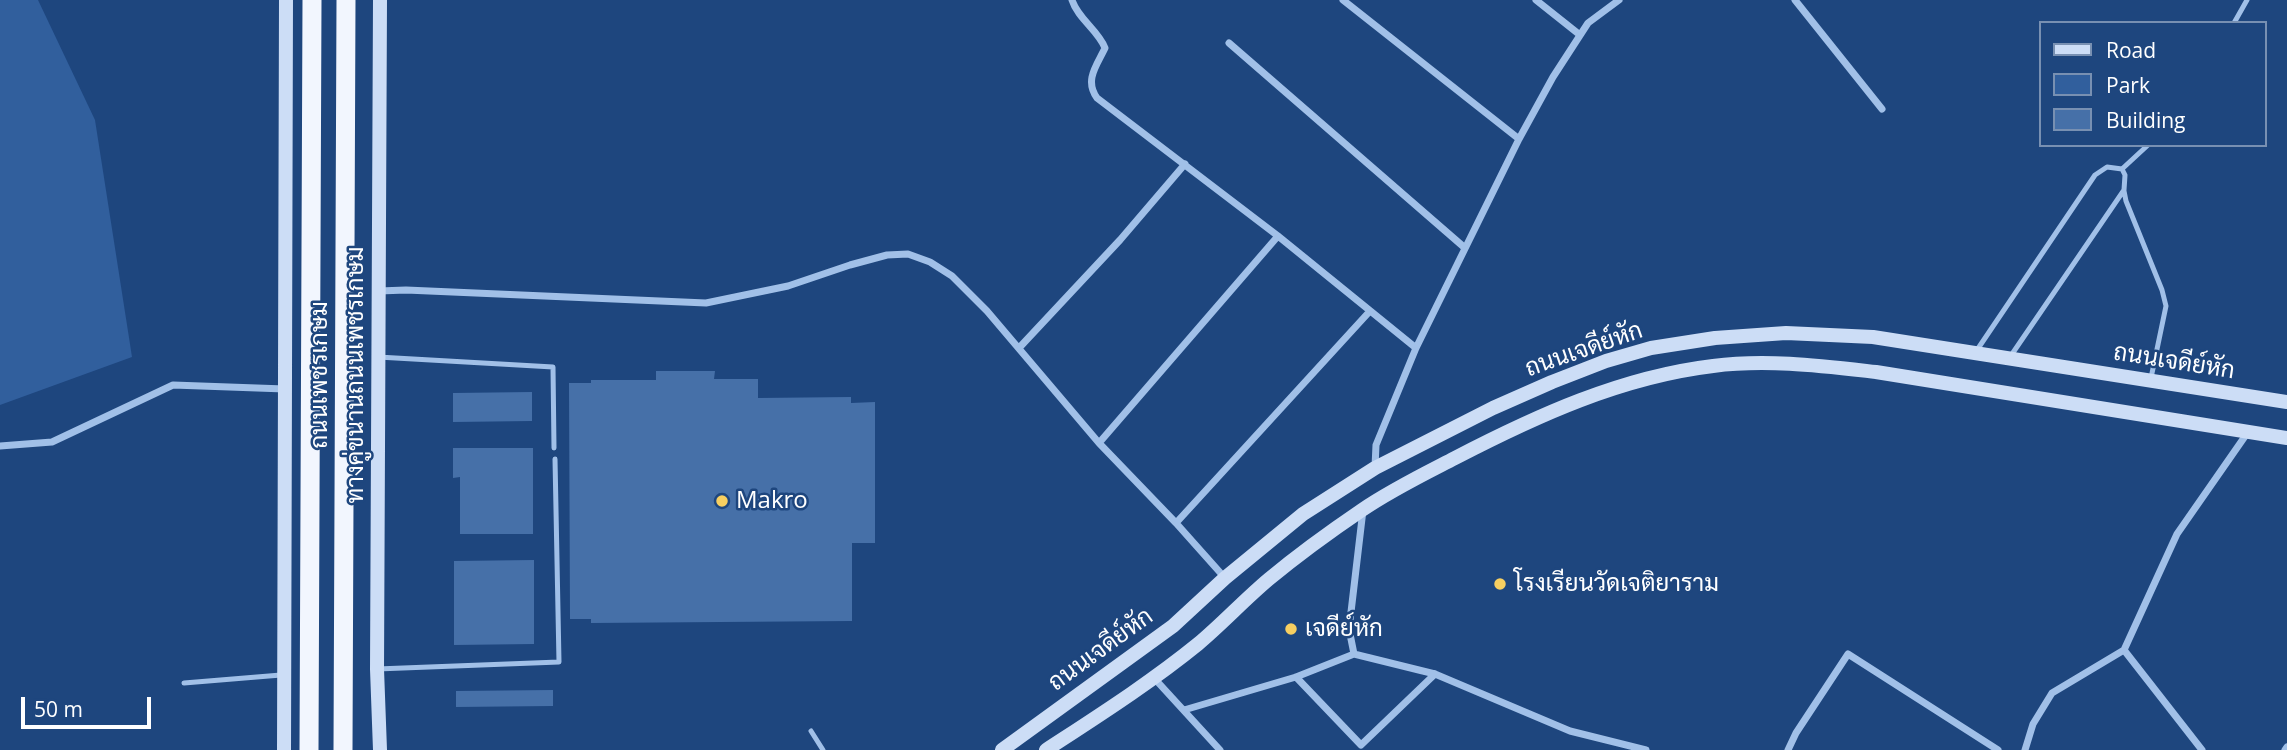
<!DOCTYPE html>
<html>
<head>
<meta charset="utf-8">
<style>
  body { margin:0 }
  #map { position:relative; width:2287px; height:750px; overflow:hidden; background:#1e467e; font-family:"Open Sans",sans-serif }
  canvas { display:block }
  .legend { position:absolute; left:2039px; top:21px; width:228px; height:126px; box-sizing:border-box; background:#1e467e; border:2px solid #7890b2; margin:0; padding:9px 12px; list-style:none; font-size:21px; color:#fff }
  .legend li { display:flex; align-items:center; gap:14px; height:35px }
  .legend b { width:35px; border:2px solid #7890b2 }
  .scale { position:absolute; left:21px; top:697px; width:130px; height:32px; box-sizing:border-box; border:4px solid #fff; border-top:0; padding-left:9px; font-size:21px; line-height:24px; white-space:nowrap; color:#fff; -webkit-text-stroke:5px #1e467e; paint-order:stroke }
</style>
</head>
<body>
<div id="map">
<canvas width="2287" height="750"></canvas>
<ul class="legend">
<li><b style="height:9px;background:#ccddf6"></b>Road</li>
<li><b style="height:19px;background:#315f9d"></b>Park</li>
<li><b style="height:19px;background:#4670a8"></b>Building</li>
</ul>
<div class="scale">50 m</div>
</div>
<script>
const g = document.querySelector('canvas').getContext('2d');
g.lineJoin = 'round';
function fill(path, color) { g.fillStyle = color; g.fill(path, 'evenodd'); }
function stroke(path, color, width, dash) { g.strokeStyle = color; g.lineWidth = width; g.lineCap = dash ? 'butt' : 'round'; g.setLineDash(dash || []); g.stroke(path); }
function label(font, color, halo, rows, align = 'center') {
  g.font = font + ' "Open Sans",Sarabun,sans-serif'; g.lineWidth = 5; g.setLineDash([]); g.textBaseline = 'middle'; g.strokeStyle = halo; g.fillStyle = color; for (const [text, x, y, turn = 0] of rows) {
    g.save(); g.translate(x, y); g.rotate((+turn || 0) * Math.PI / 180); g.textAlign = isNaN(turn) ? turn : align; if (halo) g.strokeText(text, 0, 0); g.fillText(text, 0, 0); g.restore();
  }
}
fill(new Path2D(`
  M0,0h38l57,120 37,237 -132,48z`), '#315f9d');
fill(new Path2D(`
  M656,371h59l-1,8h44v19l93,-1v6l24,-1v141h-23v78l-261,2v-4h-21l-1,-236h22v-3h65z
  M532,392v29l-79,1v-29z
  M453,448h80v86h-73v-57l-7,1z
  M534,560v84l-80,1v-84z
  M553,690v16l-97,1v-16z`), '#4670a8');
stroke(new Path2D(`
  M2234,23l13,-23
  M2122,169l26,-24
  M2124,191l2,10 36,89 4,16 -15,72
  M1977,350l118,-175 12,-8 15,2 3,6 -1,15 -114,167
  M378,357l175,10 1,81
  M377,669l182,-7 -4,-203
  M184,683l97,-8
  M811,731l12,19`), '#a1c0e8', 5);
stroke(new Path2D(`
  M1072,0c6,19 26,30 33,48 -8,17 -21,32 -8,50l181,138 138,112
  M1343,0l176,139
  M1536,0l44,35
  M1795,0l87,109
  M1229,43l236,205
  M379,291l27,-1 300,13 82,-17 62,-21 37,-10 21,-1 22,8 22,14 35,35 112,132 77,80 49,55
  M1019,348l101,-108 65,-76
  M1099,443l179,-207
  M0,446l52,-4 121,-57 112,4
  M1375,467l1,-22 40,-97 103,-209 34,-62 35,-54 31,-23
  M1363,510l-14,119 5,25 81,20 135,57 76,19
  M1176,523l194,-212
  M2124,650l78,100
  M1296,677l65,68 74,-71
  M1154,678l66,72
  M1184,710l112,-33 58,-23
  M1788,750l8,-17 52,-79 150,96
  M2025,750l8,-26 19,-31 72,-43 53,-116 71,-102
  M2285,750l2,-3`), '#a1c0e8', 7);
stroke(new Path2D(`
  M380,0l-3,669 3,81
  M284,750l2,-750
  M1002,750l171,-124 52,-48 78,-64 72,-46 118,-60 59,-26 54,-21 45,-13 64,-10 71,-5 87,4 414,65
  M1046,750c52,-34 104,-67 152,-106 25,-21 46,-44 71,-65 29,-24 62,-48 93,-69 29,-20 62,-36 93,-52 81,-42 166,-81 258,-92 54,-7 109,0 163,6l411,66`), '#ccddf6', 14);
stroke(new Path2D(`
  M309,750l3,-750
  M343,750l3,-750`), '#f2f6fe', 19);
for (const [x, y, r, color] of [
  [722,501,7,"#f7cf61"],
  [1500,584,7,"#f7cf61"],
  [1291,629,7,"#f7cf61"]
]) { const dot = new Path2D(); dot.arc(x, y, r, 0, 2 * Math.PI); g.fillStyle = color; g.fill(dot); stroke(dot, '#1e467e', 2.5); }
label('24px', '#fff', '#1e467e', [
  ["ถนนเจดีย์หัก",1584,350,-19],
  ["ถนนเจดีย์หัก",2174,362,9],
  ["ถนนเพชรเกษม",320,375,-90],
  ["ทางคู่ขนานถนนเพชรเกษม",356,375,-90],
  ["ถนนเจดีย์หัก",1101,650,-36]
]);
label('24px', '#fff', '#1e467e', [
  ["Makro",736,501],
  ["โรงเรียนวัดเจติยาราม",1514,584],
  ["เจดีย์หัก",1305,629]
], 'left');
</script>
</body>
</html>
